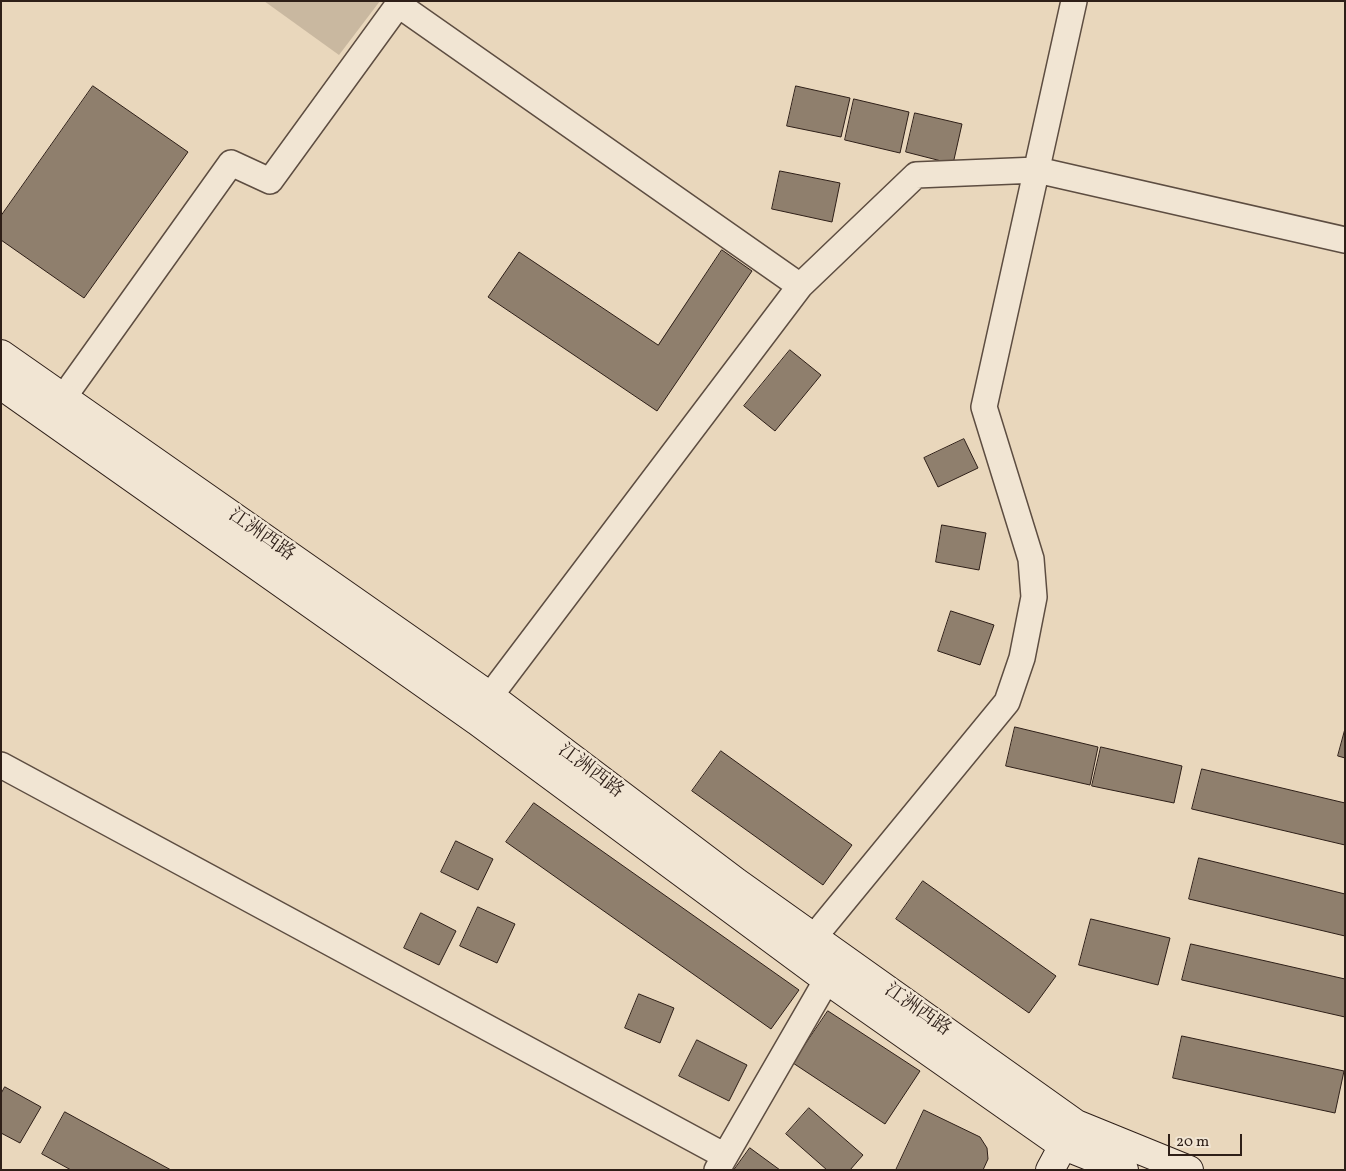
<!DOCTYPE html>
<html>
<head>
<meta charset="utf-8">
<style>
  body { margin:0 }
  #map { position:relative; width:1346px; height:1171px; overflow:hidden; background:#e9d7bc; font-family:Vollkorn,serif }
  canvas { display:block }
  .frame { position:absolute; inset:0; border:2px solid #2e1f18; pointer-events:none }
  .scale { position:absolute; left:1168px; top:1134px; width:74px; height:22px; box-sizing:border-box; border:2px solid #2e1f18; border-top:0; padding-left:6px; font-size:15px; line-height:18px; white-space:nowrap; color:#2e1f18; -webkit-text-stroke:4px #f1e5d3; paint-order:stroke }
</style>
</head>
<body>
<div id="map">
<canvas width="1346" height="1171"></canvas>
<div class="frame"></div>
<div class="scale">20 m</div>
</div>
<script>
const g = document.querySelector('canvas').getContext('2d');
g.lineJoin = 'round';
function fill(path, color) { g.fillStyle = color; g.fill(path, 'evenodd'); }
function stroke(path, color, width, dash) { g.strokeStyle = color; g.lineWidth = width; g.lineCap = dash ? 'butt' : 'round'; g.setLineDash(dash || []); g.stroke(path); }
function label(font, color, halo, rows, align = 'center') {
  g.font = font + ' Vollkorn,"Noto Serif SC",serif'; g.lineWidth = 5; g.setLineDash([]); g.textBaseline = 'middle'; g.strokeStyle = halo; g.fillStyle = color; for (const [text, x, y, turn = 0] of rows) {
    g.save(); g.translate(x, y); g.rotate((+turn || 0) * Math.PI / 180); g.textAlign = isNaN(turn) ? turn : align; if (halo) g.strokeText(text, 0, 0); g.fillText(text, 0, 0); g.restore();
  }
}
fill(new Path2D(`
  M264,1h116l-41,54z`), '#c9b8a0');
const building = new Path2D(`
  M93,86l95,66 -104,146 -83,-58v-24z
  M796,86l54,12 -9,39 -54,-11z
  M854,99l55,13 -9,41 -55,-13z
  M915,113l47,11 -9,40 -47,-12z
  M780,171l60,12 -8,39 -60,-13z
  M722,250l30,21 -95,140 -169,-114 31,-45 139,93z
  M790,350l31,25 -46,56 -31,-25z
  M964,439l14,29 -40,19 -14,-29z
  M942,525l44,8 -7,37 -43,-8z
  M951,611l43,14 -14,40 -42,-14z
  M1015,727l83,20 -8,38 -84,-19z
  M1345,729v29l-7,-2z
  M1101,747l81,19 -8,37 -82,-17z
  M721,751l131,94 -29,40 -131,-94z
  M1202,769l143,34v42l-153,-36z
  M534,803l265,187 -28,39 -265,-187z
  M456,841l37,18 -15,31 -37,-18z
  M1199,858l146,36v42l-156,-37z
  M923,881l133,95 -27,37 -133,-94z
  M478,907l37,17 -18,39 -37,-17z
  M421,913l35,18 -17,34 -35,-17z
  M1091,919l79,19 -12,47 -79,-20z
  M1191,944l154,35v38l-163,-37z
  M639,994l35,14 -14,35 -35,-15z
  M828,1011l92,60 -35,53 -92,-61z
  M1182,1036l162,35 -9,42 -162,-35z
  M697,1040l50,25 -18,36 -50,-25z
  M5,1087l36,20 -21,36 -19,-10v-39z
  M809,1108l54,47 -13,15h-23l-41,-36z
  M924,1110l56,27 7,11 1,11 -5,11h-87z
  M65,1112l106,58h-100l-29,-16z
  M750,1148l30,22h-46z`);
fill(building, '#8f7f6d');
stroke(building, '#2e1f18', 1);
const street = new Path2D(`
  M399,5l401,281
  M63,398l168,-235 39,18 131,-180
  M490,696l310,-410 116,-111 121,-5 308,70
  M1,765l724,391
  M814,937l193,-235 15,-44 12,-61 -3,-38 -47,-152 90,-406
  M717,1170l119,-206`);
const secondary = new Path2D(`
  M1,354l489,342 246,186 340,242 113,46
  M1,385l476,336 350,259 235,165 62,25
  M1050,1170l22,-41`);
stroke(street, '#5d4d41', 28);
stroke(secondary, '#2e1f18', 30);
stroke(street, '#f1e5d3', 25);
stroke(secondary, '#f1e5d3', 28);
label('19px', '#2e1f18', '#f1e5d3', [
  ["江洲西路",261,536,35],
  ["江洲西路",590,772,37],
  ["江洲西路",917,1011,35]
]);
</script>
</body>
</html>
